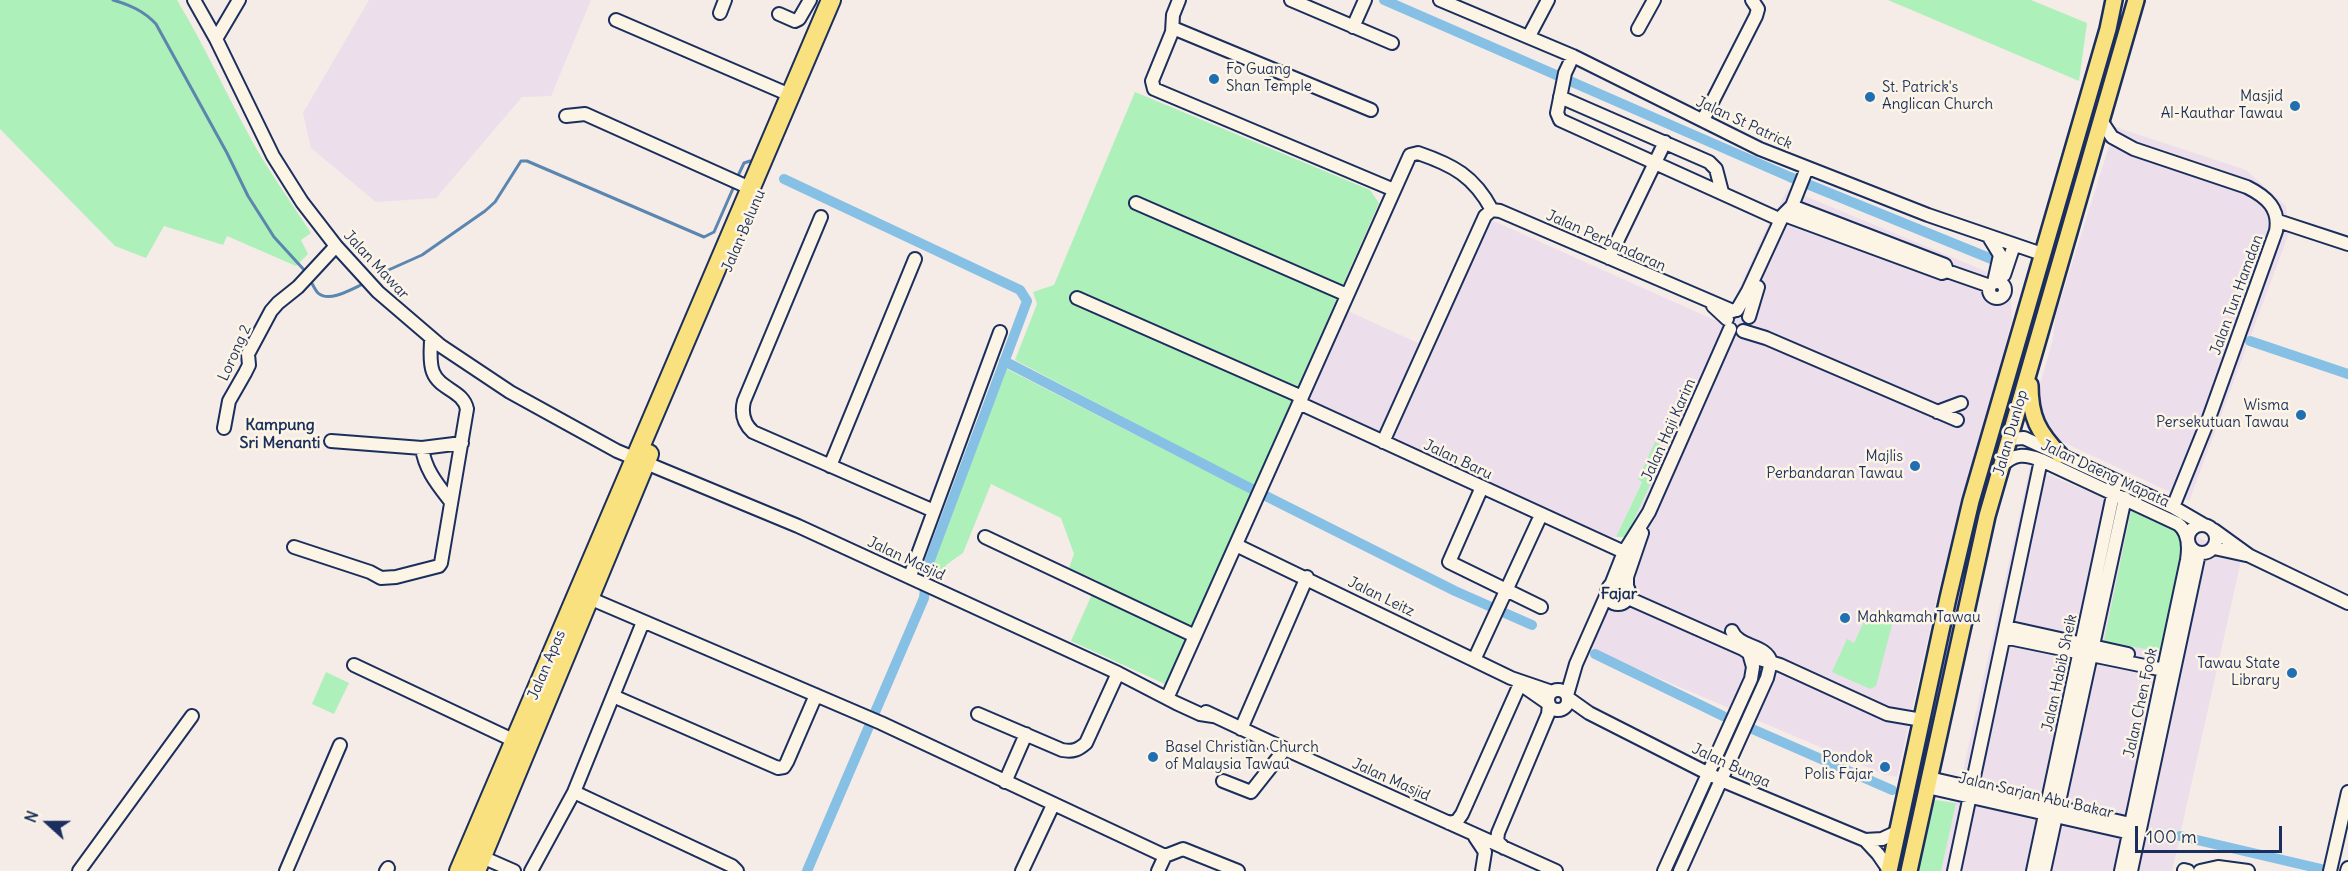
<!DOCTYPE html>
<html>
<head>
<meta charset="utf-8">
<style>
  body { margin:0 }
  #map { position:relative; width:2348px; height:871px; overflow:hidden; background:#f5ebe7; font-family:Delius,sans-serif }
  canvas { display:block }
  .north { position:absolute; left:18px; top:793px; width:60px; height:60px; -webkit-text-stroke:4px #fcf5e5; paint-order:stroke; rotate:291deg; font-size:16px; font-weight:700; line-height:24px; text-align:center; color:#1b2f5e }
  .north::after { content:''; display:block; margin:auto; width:21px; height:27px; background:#1b2f5e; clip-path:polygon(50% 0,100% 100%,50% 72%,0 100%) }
  .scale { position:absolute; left:2135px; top:826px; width:147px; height:27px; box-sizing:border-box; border:3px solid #1b2f5e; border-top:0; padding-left:8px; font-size:18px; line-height:21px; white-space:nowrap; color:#1b2f5e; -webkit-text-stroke:4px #fcf5e5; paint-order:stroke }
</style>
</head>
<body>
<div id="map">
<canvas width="2348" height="871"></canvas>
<div class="north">N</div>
<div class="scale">100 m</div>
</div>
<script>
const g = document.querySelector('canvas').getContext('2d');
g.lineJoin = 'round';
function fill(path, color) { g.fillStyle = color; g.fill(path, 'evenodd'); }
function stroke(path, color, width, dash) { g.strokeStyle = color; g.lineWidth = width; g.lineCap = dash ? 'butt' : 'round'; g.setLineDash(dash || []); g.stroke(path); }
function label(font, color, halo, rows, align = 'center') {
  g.font = font + ' Delius,sans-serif'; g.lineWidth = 5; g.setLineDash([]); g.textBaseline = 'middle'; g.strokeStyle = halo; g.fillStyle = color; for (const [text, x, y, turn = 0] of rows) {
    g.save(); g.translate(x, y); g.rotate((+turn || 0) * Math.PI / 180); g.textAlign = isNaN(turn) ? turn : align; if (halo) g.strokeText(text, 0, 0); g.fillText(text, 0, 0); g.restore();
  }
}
fill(new Path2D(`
  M369,0h222l-40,96 -29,1 -86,101 -60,4 -65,-54 -8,-35z
  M2115,127l131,43 40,36 3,27 -100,268 -128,-60 -13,-10 -8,-13 -3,-23 16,-56 2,-21z
  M1788,189l197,82 24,4 3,45 -75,277 -40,180 -14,-3 -306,-131 90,-195 -12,-5 -17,36 4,2 -26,56 -13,-1 -296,-135 41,-90 72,33 58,-130 245,110 44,-97z
  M2030,467l207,87 3,11 -68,306h-231z`), '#ecdeea');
fill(new Path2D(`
  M0,0h177c27,45 49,93 74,139 18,33 40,63 60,94l-10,7 7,14 -12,12 -69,-30 -4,9 -59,-19 -18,32 -31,-12 -115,-117z
  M1888,0h143l56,23 -8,58z
  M1135,92l235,98 9,13 -125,283 -239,-126 22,-56 -4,-12 21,-7z
  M1005,368l246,126 -84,191 -96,-44 27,-60 -29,-13 5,-14 -13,-36 -70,-34 -28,69 -17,12 -4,15 -7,-4 -4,-8z
  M1655,442l12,6 -41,89h-10l26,-55 -4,-3z
  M2131,511l55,22 -25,119 -57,-11z
  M1869,611l24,10 -17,65 -6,3 -38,-17 15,-33 7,4z
  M326,672l23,11 -15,31 -22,-10z
  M1936,800l20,3 -15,68h-25l14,-66z`), '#aef0b9');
stroke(new Path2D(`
  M113,0c17,5 31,11 43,24l71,129 21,43 26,41 32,35
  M737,178l7,-15 6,-2
  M384,272l38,-17 63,-44 10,-9 26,-41h6l177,76 10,-5 21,-48
  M310,280c2,3 5,10 8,13 11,10 34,-4 45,-9`), '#5b86af', 3);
stroke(new Path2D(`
  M1384,0l406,177 204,83
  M784,179l236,111 7,11 -100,267 -3,30 -117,273
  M2250,341l98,33
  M1004,361l232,120 219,110 77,34
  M1595,654l128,62
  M1750,728l142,62
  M2180,836l150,35`), '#86c0e5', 10);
const minor = new Path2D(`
  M194,0l22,39 57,117 29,46 34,44 42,46 63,54 69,46 107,59 181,75 320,147 58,30 24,11 13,2
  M1179,0l-6,15 -1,17 -20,49 2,8 240,101
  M1291,0l101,43
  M1440,0l133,56 187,93 168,66 114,39
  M720,13l5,-13
  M779,14l16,7 4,-2 11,-19
  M616,20l174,75
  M1353,27l12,-27
  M1173,28l198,82
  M1638,29l16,-29
  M1529,36l19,-36
  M216,39l23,-39
  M1573,56l-8,17 -8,40 3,7 221,100
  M1560,97l149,65 7,7 6,23
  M566,116l19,-2 165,74
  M1703,120l53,-104 2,-7 -6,-9
  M2102,122l10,15 22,12 113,38c20,10 33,22 29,44l-67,187 -36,89
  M1136,203l211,92
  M1792,206l153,59 2,6
  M1492,210l8,1 233,100
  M821,217l-77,184c-3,12 -1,22 9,31l181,79
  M1790,217l152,56 5,-2 43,15
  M2278,221l70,23
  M1989,237l11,18 -6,27
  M1609,258l56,-116
  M2004,275l10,-30
  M1989 290a8 8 0 1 1 16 0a8 8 0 1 1-16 0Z
  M1077,298l225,99
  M1713,306l14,13
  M1737,310l11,-19 35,-76 9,-9 15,-38
  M1749,317l9,-30
  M1743,331l23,7 191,82
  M1299,403l325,149
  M1937,412l24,-9
  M224,428l5,-27 16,-28 4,-8 -1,-11 23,-43 7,-8 20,-16 38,-41
  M2009,439l15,-1 149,69 31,18
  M331,441l91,7 40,-5
  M1383,442l102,-226 7,-6
  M422,448c3,22 16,37 29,54
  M830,466l85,-207
  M2002,466c12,-13 23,-12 39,-6l137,64c11,8 11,23 9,36l-66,311
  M1482,487l-33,75 92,45
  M2188 539a14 14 0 1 1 28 0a14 14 0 1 1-28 0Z
  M2214,530l36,26 98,47
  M985,537l210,99
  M1236,545l275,133 41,14
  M294,547l76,25 11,6 15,-1 43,-11 2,-3 26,-154c-4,-19 -27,-19 -34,-37 -4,-10 -2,-23 -2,-33
  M2214,548l32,7
  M910,576l90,-244
  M1607 593a11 11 0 1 1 22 0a11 11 0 1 1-22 0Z
  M1611,585l13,-33 25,-40 81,-183
  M1627,587v-10l15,-44
  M589,598l292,125 284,133
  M1628,598l115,51 13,9 24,7 107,49 35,6
  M2006,627l122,27
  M1732,631c7,17 34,13 39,31
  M2004,637l165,34
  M1474,660l67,-145
  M354,665l161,76
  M1548 700a10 10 0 1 1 20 0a10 10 0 1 1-20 0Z
  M1169,694l241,-539 8,-2c35,12 56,23 74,57
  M1567,695l9,-31 31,-70
  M613,696l165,72 6,-1 3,-5 29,-67
  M1568,698l21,15 132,67 144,60 13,14 11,16
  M1206,712l79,37 271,122
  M978,714l84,36c11,2 16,0 24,-7l32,-70
  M1241,729l66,-152
  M1929,778l210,48
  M1223,781l28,11 34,-43
  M1005,782l21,-48
  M1927,787l208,47
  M574,792l158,74 5,5
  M1449,823l8,-2 5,-7 58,-130
  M1475,837l10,15 -3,19
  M1865,840l17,-1 15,-7
  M1504,848l-7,-7 1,-8 50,-119 1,-10 -23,-16
  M482,857l32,14
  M2184,870l4,1
  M79,871l113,-155
  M286,871l54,-126
  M386,871l2,-3
  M531,871l43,-79 69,-170
  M1022,871l31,-66
  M1158,871l7,-15 18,-7 55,22
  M1664,871l87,-192 2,-12 -4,-14
  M1680,871l87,-193 4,-16
  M1954,871l87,-411
  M2033,871l83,-390
  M2044,871l81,-373
  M2131,871l68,-318
  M2200,871l18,-4 30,4
  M2330,871l18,-79
  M2347,871l1,-3`);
const major = new Path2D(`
  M2030,385c0,32 8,47 30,70
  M1889,871l59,-273 23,-97 137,-472 6,-29
  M1909,871l78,-355 149,-516`);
const highway = new Path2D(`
  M459,871l372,-871
  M476,871l173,-417`);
stroke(minor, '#1b2f5e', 16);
stroke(major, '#1b2f5e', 20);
stroke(highway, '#1b2f5e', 22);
stroke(minor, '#fcf5e5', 12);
stroke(major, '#fae180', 15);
stroke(highway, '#fae180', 18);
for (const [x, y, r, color] of [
  [1214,79,6,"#1f6fb2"],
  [1870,97,6,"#1f6fb2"],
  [2295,106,6,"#1f6fb2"],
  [2301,415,6,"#1f6fb2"],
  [1915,466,6,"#1f6fb2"],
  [1845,618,6,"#1f6fb2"],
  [2292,673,6,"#1f6fb2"],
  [1153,757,6,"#1f6fb2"],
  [1885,767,6,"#1f6fb2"]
]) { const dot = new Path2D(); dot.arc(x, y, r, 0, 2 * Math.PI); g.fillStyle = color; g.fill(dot); stroke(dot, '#fcf5e5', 2); }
label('15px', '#1b2f5e', '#fcf5e5', [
  ["Fo Guang",1226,70,"left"],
  ["Shan Temple",1226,87,"left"],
  ["St. Patrick's",1882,88,"left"],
  ["Anglican Church",1882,105,"left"],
  ["Masjid",2283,97],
  ["Al-Kauthar Tawau",2283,114],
  ["Wisma",2289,406],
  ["Persekutuan Tawau",2289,423],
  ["Majlis",1903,457],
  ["Perbandaran Tawau",1903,474],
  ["Mahkamah Tawau",1857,618,"left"],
  ["Tawau State",2280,664],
  ["Library",2280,681],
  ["Basel Christian Church",1165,748,"left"],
  ["of Malaysia Tawau",1165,765,"left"],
  ["Pondok",1873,758],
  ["Polis Fajar",1873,775]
], 'right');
label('15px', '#1b2f5e', '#fcf5e5', [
  ["Jalan St Patrick",1744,123,25],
  ["Jalan Belunu",744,231,-67],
  ["Jalan Perbandaran",1606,241,24],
  ["Jalan Mawar",376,265,47],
  ["Jalan Tun Hamdan",2237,295,-70],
  ["Lorong 2",235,353,-66],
  ["Jalan Haji Karim",1669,430,-66],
  ["Jalan Dunlop",2011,433,-74],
  ["Jalan Baru",1458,460,25],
  ["Jalan Daeng Mapata",2105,474,25],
  ["Jalan Masjid",906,559,25],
  ["Jalan Leitz",1381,597,26],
  ["Jalan Apas",547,665,-67],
  ["Jalan Habib Sheik",2060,673,-78],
  ["Jalan Chen Fook",2141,703,-78],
  ["Jalan Bunga",1731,766,25],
  ["Jalan Masjid",1391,780,24],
  ["Jalan Sarjan Abu Bakar",2036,796,13]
]);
label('bold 16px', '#1b2f5e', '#fcf5e5', [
  ["Kampung",280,425],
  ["Sri Menanti",280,443],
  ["Fajar",1619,594]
]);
</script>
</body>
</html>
